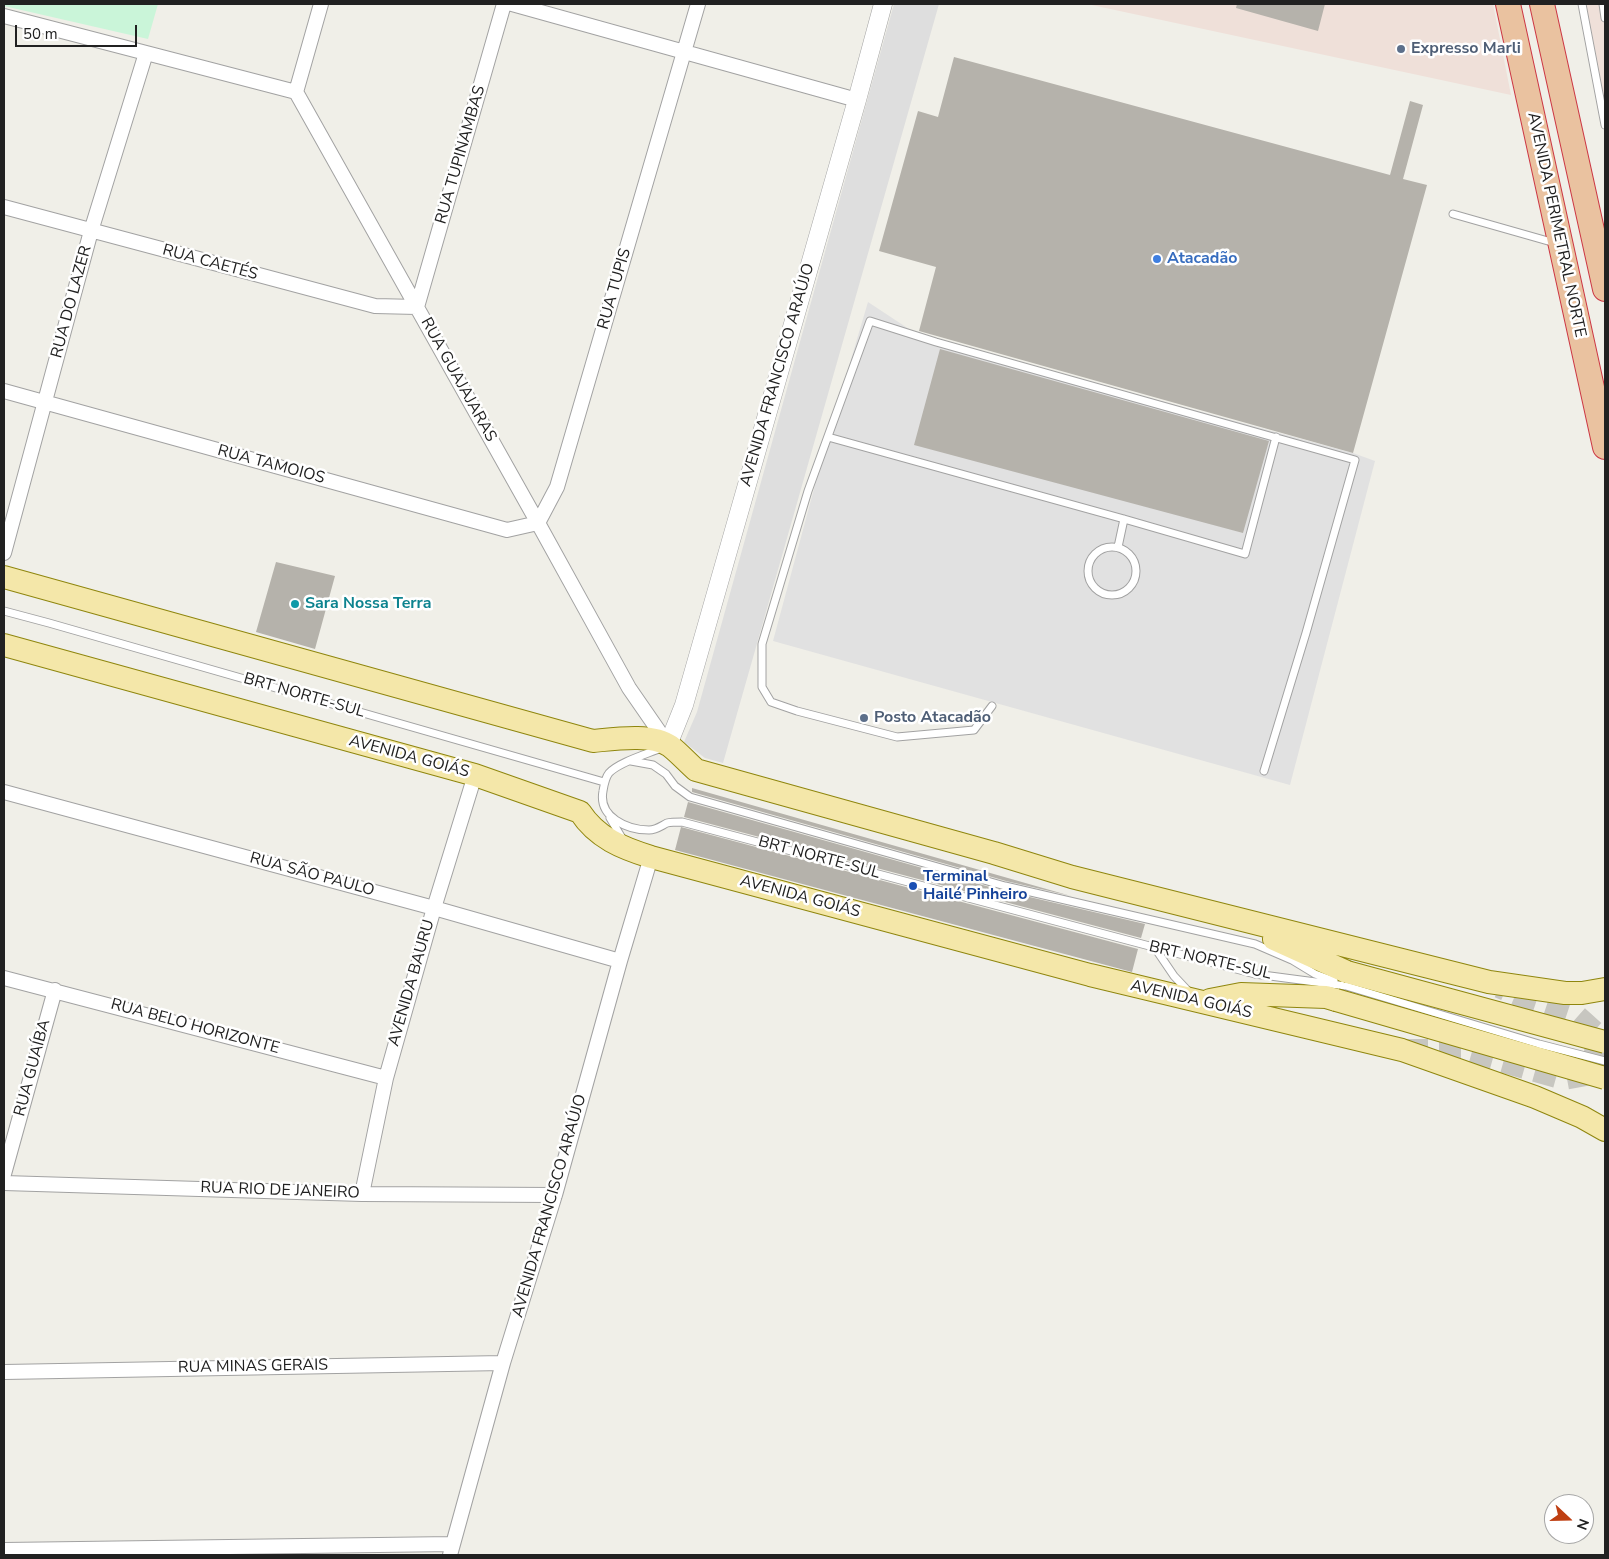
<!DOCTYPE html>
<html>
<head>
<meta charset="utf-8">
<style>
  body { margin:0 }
  #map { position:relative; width:1609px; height:1559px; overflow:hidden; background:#f0efe8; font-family:"Nunito Sans",sans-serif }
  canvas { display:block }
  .frame { position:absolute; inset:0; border:5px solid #212121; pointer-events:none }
  .north { position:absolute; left:1544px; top:1494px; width:50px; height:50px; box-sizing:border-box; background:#fff; border:1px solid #a6a6a6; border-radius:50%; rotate:111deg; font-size:14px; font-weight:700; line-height:20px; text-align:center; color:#212121 }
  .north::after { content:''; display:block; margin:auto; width:18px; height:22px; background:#bf3f12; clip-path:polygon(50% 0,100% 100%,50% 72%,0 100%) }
  .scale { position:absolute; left:15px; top:25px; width:122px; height:22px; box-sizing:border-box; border:2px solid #212121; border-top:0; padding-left:6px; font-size:15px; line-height:18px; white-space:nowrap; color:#212121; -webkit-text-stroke:4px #fff; paint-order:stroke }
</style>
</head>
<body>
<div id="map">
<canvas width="1609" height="1559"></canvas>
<div class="frame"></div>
<div class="north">N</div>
<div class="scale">50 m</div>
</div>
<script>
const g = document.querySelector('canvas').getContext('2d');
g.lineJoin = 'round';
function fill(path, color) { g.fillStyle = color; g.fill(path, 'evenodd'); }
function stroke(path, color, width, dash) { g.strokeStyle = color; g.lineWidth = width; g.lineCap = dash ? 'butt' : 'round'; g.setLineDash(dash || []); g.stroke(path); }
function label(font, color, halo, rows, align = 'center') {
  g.font = font + ' "Nunito Sans",sans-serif'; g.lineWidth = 5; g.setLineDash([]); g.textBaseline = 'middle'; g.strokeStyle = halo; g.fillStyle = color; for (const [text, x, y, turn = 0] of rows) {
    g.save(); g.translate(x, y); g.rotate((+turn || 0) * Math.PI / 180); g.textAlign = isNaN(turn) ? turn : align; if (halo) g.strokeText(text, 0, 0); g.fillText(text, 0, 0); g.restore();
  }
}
fill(new Path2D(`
  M894,4h45l-216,759 -18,-5 -21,-16 13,-30z`), '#dedede');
fill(new Path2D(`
  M1087,4h406l18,91z
  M1582,4h23v102l-3,-15z`), '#efe0d9');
fill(new Path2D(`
  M4,4h154l-10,35 -144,-33z`), '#caf5d9');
fill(new Path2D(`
  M868,302l50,33 435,118 22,8 -85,324 -517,-144 55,-204z`), '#e1e1e1');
fill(new Path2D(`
  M1237,4h88l-7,27 -82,-23z
  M954,57l436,118 20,-74 13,4 -20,74 24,6 -74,268 -434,-122 17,-64 -57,-16 39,-140 20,6z
  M940,349l329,92 -26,92 -329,-88z
  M276,562l59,14 -20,73 -59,-17z
  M692,788l379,108 -65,-15 -314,-89z
  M688,802l316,89 141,33 -4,14 -457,-121z
  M681,827l457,122 -6,23 -457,-122z`), '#b5b2ab');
stroke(new Path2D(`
  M1406,1050h55l103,29 22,-4 9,-20 1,-22 -19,-17 -45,-15 -33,-14`), '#c7c6c0', 22, [22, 11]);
const service = new Path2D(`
  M1582,4l23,121
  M1603,4l2,14
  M1453,214l102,29
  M828,437l296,82
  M1118,547l6,-28 121,35 31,-117
  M1088 571a24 24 0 1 1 48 0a24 24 0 1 1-48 0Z
  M4,611l45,12 555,159
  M992,706l-18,24 -77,7 -100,-26 -26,-9 -9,-15v-43l46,-153 62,-170 66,21 419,118 -49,173 -42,138
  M661,748c-14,6 -42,14 -52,25 -4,5 -5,12 -6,18 -5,26 24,39 46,39 7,0 12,-4 18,-7 4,-1 10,-1 15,-1l573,152 91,12
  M631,761l22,4 13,9 9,12 15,11 315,89 250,58 37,16 23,14 19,7
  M610,818l12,20
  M1155,948l19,28 16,17`);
const minor = new Path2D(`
  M321,4l-25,88 242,431 91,165 38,55
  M512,4l345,96
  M4,16l292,76
  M4,207l371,99 42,1 87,-303
  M4,391l503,139 31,-7
  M538,523l19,-36 141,-483
  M4,553l87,-322 55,-178
  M4,792l430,116 186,53
  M4,978l382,100
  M4,1174l51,-184
  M4,1183l358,11 193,1
  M362,1194l24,-116 48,-170 41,-133
  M4,1372l499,-9
  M4,1550l449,-6
  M450,1555l53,-192 52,-168 65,-234 31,-104`);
const tertiary = new Path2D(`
  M668,745l16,-40 173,-605 26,-96`);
const primary = new Path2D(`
  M4,577l589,164c21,-2 59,-8 77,5 9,7 17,16 26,24l298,83 78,24 417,105 76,11h17l23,-4
  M4,645l471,130 105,37c17,26 42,36 71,45l439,118 312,75 133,47 47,20 23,13
  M1274,939l73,33
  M1210,1000l31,-6 85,3 10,3`);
const trunk = new Path2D(`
  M1508,4l97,443
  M1542,4l63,285`);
stroke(service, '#a2a2a2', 9);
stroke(minor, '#a2a2a2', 16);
stroke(tertiary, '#a2a2a2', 19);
stroke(primary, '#8f860e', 24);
stroke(trunk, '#cc3744', 26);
stroke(service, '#fff', 7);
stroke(minor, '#fff', 14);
stroke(tertiary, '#fff', 18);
stroke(primary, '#f4e7a9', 22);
stroke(trunk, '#eac2a0', 24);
const serviceBridge = new Path2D(`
  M1346,986l193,58 66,17`);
const primaryBridge = new Path2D(`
  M1347,972l258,70
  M1336,1000l269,78`);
stroke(serviceBridge, '#a2a2a2', 9, []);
stroke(primaryBridge, '#8f860e', 24, []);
stroke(serviceBridge, '#fff', 7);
stroke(primaryBridge, '#f4e7a9', 22);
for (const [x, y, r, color] of [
  [1401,49,5,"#5c6f8a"],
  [1157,259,5,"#3f7fe0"],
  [295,604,5,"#0f9aa8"],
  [864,718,5,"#5c6f8a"],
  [913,886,5,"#1a4fb4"]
]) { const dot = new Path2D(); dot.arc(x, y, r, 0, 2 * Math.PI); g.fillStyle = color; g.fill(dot); stroke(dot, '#fff', 2); }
label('bold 16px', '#4e5e75', '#fff', [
  ["Expresso Marli",1411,49],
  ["Posto Atacadão",874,718]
], 'left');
label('16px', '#212121', '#fff', [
  ["RUA TUPINAMBAS",461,155,-74],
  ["AVENIDA PERIMETRAL NORTE",1556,225,78],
  ["RUA CAETÉS",210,263,15],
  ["RUA TUPIS",615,289,-74],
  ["RUA DO LAZER",72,302,-75],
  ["AVENIDA FRANCISCO ARAÚJO",778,375,-74],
  ["RUA GUAJAJARAS",458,380,61],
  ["RUA TAMOIOS",271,465,15],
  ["BRT NORTE-SUL",304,696,16],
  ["AVENIDA GOIÁS",409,757,15],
  ["BRT NORTE-SUL",819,858,15],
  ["RUA SÃO PAULO",312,875,15],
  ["AVENIDA GOIÁS",800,897,15],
  ["BRT NORTE-SUL",1210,961,13],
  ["AVENIDA BAURU",412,983,-74],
  ["AVENIDA GOIÁS",1191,1000,13],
  ["RUA BELO HORIZONTE",195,1027,15],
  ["RUA GUAÍBA",33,1068,-75],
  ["RUA RIO DE JANEIRO",280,1191,2],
  ["AVENIDA FRANCISCO ARAÚJO",550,1206,-74],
  ["RUA MINAS GERAIS",253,1367,-1]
]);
label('bold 16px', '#366cbe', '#fff', [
  ["Atacadão",1167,259]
], 'left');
label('bold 16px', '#0d838f', '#fff', [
  ["Sara Nossa Terra",305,604]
], 'left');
label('bold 16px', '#164399', '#fff', [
  ["Terminal",923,877],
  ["Hailé Pinheiro",923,895]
], 'left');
</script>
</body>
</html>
